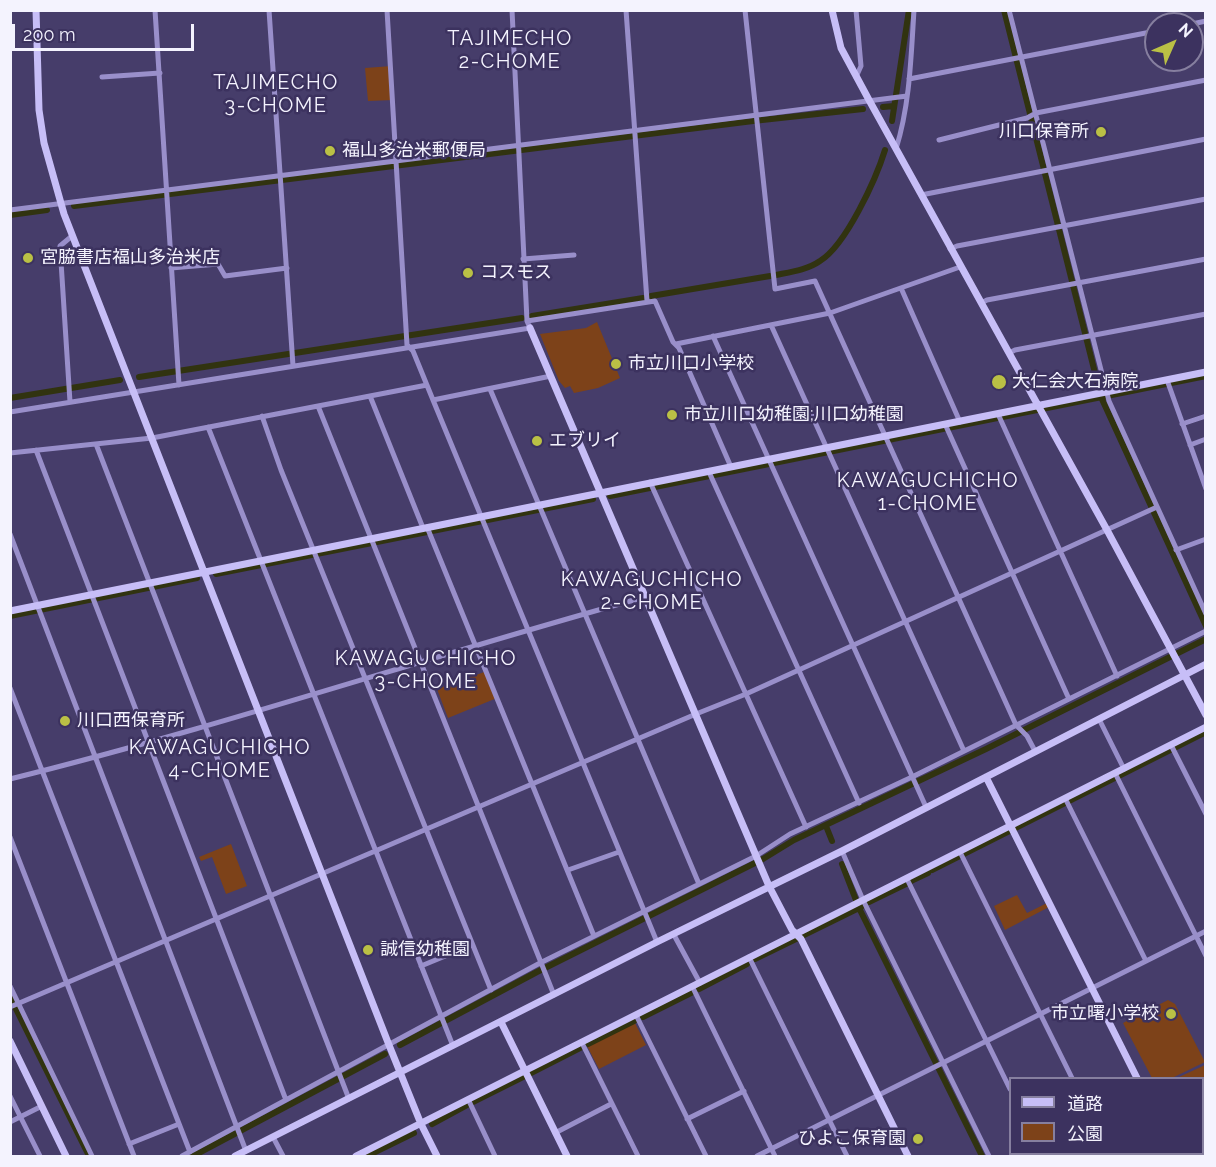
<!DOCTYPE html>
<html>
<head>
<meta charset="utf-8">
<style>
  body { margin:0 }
  #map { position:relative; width:1216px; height:1167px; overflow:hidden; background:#463d6a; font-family:Raleway,"Noto Sans JP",sans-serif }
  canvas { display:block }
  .frame { position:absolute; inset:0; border:12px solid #f4f3fe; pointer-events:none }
  .legend { position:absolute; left:1009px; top:1077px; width:195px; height:78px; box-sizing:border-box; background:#3c325f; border:2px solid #867f9f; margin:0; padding:8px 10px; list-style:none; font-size:18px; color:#f4f3fe }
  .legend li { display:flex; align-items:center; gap:12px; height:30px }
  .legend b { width:30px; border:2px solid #867f9f }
  .north { position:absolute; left:1144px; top:12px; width:60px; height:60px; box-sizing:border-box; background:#3c325f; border:2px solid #867f9f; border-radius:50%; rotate:45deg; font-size:16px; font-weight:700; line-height:24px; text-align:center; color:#f4f3fe }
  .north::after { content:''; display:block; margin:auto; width:21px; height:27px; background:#bac045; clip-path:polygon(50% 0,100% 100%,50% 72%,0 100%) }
  .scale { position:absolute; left:12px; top:24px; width:182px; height:27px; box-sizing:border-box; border:3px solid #f4f3fe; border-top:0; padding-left:8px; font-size:18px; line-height:21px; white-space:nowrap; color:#f4f3fe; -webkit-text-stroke:4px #3c325f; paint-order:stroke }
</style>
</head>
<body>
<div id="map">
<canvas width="1216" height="1167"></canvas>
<div class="frame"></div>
<ul class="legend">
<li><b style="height:8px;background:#c7bef7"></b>道路</li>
<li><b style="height:16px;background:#7d4219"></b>公園</li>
</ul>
<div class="north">N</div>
<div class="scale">200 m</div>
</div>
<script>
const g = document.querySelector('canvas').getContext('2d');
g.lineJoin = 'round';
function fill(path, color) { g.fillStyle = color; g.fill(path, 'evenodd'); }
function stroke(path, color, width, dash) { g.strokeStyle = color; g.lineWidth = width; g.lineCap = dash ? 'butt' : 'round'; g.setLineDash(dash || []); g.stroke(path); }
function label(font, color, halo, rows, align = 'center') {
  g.font = font + ' Raleway,"Noto Sans JP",sans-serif'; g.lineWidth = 5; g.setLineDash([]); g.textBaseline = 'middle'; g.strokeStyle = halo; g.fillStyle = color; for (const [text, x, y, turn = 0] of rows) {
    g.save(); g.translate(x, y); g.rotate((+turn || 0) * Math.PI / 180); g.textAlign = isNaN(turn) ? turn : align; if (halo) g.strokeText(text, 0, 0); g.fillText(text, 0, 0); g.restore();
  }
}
fill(new Path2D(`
  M392,66l2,34 -26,1 -3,-33z
  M597,322l23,56 -22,10 -24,5 -4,-7 -5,2 -6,-7 -19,-47 46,-6z
  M487,671l10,27 -49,20 -11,-29z
  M231,844l16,42 -21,8 -14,-37 -11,4 -2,-4z
  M1017,895l10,18 22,-11 2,4 -46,24 -11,-24z
  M1168,1000l7,4 30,58 -33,16h-20l-29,-55z
  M635,1023l11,22 -47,24 -12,-23z
  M1205,1065v49l-2,1 -1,-37h-25z`), '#7d4219');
stroke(new Path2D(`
  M1004,10l97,387 105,229
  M883,107l11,-1
  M892,121l17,-111
  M74,206l679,-85 110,-12
  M10,215l37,-5
  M776,275c15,-3 31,-5 44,-14 26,-16 56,-82 65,-111
  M651,296l119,-20
  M532,316l111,-18
  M139,377l383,-59
  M10,398l110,-18
  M610,496l596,-120
  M216,574l377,-75
  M10,616l187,-38
  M826,826l6,15
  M842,864l17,44 123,248
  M932,870l272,-137
  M911,881l17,-8
  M869,902l37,-18
  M804,935l57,-28
  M755,959l41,-20
  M699,989l48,-25
  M10,997l79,159
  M643,1017l48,-24
  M588,1044l46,-23
  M400,1045l137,-73 226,-113 31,-19 192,-91 220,-110
  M531,1073l49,-25
  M473,1102l50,-25
  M432,1124l35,-19
  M193,1156l192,-102
  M367,1156l47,-23`), '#313310', 6);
stroke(new Path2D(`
  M155,10l24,375
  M269,10l24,356
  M387,10l20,335 6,6 20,49 224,542
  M626,10l21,291
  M745,10l30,279 40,-8 201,444 11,11 8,15
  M856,10l5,56 -5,11
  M1009,10l100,391 97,213
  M1192,24l14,-3
  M102,77l58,-4
  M909,79l247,-48
  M939,140l88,-22 9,-5 170,-33
  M896,149c14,-45 15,-92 18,-139
  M921,195l285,-56
  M10,210l897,-114
  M950,249l7,-3 249,-47
  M523,259l51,-4
  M171,268l47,-4 7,12 62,-8
  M901,288l59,134
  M981,303l6,-3 219,-41
  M527,321l128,-20 18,41 6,6 52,119
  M771,325l193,426
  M713,336l213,471
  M676,344l154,-31 130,-46
  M1009,353l6,-3 191,-36
  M1167,380l39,109
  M490,389l209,495
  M370,396l53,132
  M433,400l118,-24
  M70,402l-10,-156 12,-10
  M318,406l236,589
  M10,412l520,-84 -3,-7 -15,-311
  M998,414l119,262
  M262,416l19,54 210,520
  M945,424l124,275
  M1182,424l24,-8
  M208,427l245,619
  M96,444l253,655
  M1190,445l16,-6
  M36,450l250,650
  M10,453l142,-15 275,-53
  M709,472l150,331
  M650,482l156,345
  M427,527l167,409
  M10,534l236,617
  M1176,550l30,-11
  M10,688l180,464
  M1099,719l25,50
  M1171,745l35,69
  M1115,773l91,183
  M10,779c214,-53 423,-124 635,-182
  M1065,798l81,163
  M10,837l124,319
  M842,851l21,49 126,256
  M960,852l112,226
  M568,870l51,-18
  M907,879l103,210
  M674,935l26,48
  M749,957l98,199
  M421,966l51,-21
  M10,986l82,170
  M692,986l83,170
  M10,1007l686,-293 50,-20 411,-187
  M636,1015l70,141
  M582,1043l56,113
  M10,1096l30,60
  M468,1099l27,57
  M687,1119l57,-28
  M10,1122l32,-16
  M555,1133l56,-29
  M273,1137l10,19
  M129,1144l50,-20
  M1042,1154l2,2
  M1109,1154l2,2
  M182,1156l358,-193 216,-107 34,-22 122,-57 294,-146
  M757,1156l449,-225`), '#998fca', 5);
stroke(new Path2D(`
  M36,10l3,100 5,33 20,71 325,831 32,79 16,32
  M832,10l9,38 28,52 238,430 99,185
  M530,328l239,558 23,44 9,9 107,217
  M10,611l1196,-239
  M986,777l151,301
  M501,1022l66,134
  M10,1041l56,115
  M1202,1121l4,-1
  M1173,1154l2,2
  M235,1156l422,-214 185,-91 364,-187
  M356,1156l850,-429
  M1131,1156l6,-2`), '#c7bef7', 7);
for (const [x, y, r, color] of [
  [1101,132,6,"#bac045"],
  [330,151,6,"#bac045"],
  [28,258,6,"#bac045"],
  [468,273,6,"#bac045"],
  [616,364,6,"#bac045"],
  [999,382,8,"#bac045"],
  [672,415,6,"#bac045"],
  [537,441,6,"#bac045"],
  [65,721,6,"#bac045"],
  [368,950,6,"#bac045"],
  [1171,1014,6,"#bac045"],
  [918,1139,6,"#bac045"]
]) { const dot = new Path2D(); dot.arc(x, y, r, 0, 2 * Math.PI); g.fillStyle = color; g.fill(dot); stroke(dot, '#3c325f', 2); }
label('18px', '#f4f3fe', '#3c325f', [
  ["川口保育所",1089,132,"right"],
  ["福山多治米郵便局",342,151],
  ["宮脇書店福山多治米店",40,258],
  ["コスモス",480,273],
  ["市立川口小学校",628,364],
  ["大仁会大石病院",1012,382],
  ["市立川口幼稚園;川口幼稚園",684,415],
  ["エブリイ",549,441],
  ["川口西保育所",77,721],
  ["誠信幼稚園",380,950],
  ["市立曙小学校",1159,1014,"right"],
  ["ひよこ保育園",906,1139,"right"]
], 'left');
g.letterSpacing = '1.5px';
label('20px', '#f4f3fe', '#3c325f', [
  ["TAJIMECHO",510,39],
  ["2-CHOME",510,62],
  ["TAJIMECHO",276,83],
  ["3-CHOME",276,106],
  ["KAWAGUCHICHO",928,481],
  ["1-CHOME",928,504],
  ["KAWAGUCHICHO",652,580],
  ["2-CHOME",652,603],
  ["KAWAGUCHICHO",426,659],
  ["3-CHOME",426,682],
  ["KAWAGUCHICHO",220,748],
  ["4-CHOME",220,771]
]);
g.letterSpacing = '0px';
</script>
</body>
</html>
